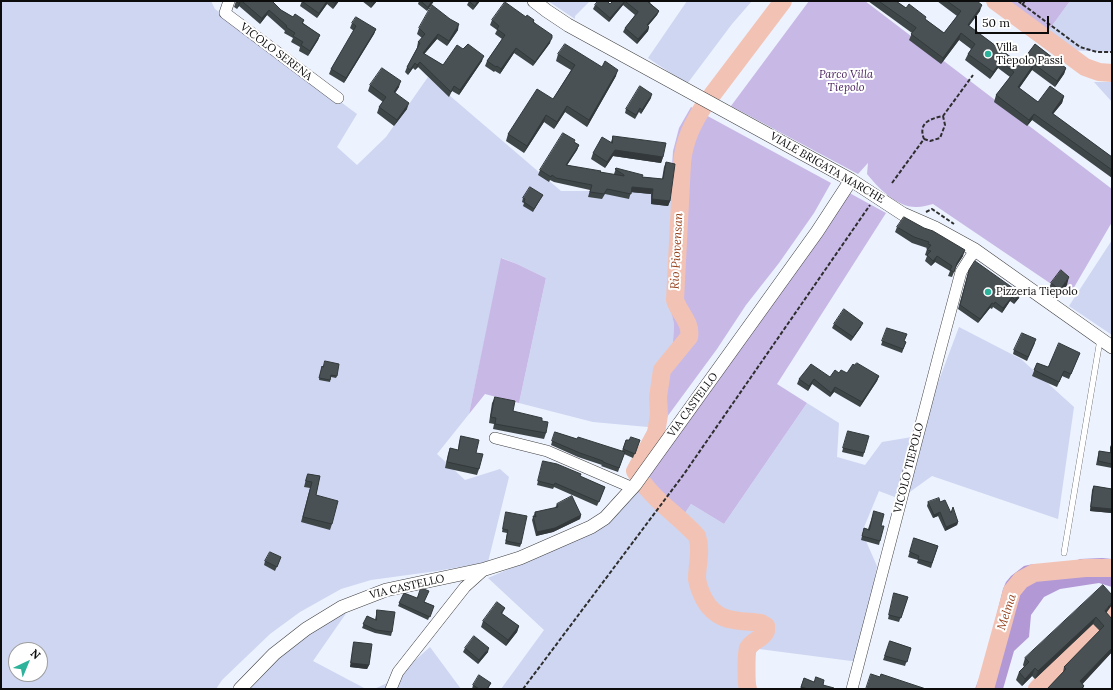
<!DOCTYPE html>
<html>
<head>
<meta charset="utf-8">
<style>
  body { margin:0 }
  #map { position:relative; width:1113px; height:690px; overflow:hidden; background:#ecf2fe; font-family:Lora,serif }
  canvas { display:block }
  .frame { position:absolute; inset:0; border:2px solid #0c0c0c; pointer-events:none }
  .north { position:absolute; left:8px; top:642px; width:40px; height:40px; box-sizing:border-box; background:#fff; border:1px solid #9e9e9e; border-radius:50%; rotate:44deg; font-size:11px; font-weight:700; line-height:16px; text-align:center; color:#0c0c0c }
  .north::after { content:''; display:block; margin:auto; width:14px; height:18px; background:#2db39b; clip-path:polygon(50% 0,100% 100%,50% 72%,0 100%) }
  .scale { position:absolute; left:975px; top:16px; width:74px; height:18px; box-sizing:border-box; border:2px solid #0c0c0c; border-top:0; padding-left:5px; font-size:12px; line-height:14px; white-space:nowrap; color:#0c0c0c; -webkit-text-stroke:3px #fff; paint-order:stroke }
</style>
</head>
<body>
<div id="map">
<canvas width="1113" height="690"></canvas>
<div class="frame"></div>
<div class="north">N</div>
<div class="scale">50 m</div>
</div>
<script>
const g = document.querySelector('canvas').getContext('2d');
g.lineJoin = 'round';
function fill(path, color) { g.fillStyle = color; g.fill(path, 'evenodd'); }
function stroke(path, color, width, dash) { g.strokeStyle = color; g.lineWidth = width; g.lineCap = dash ? 'butt' : 'round'; g.setLineDash(dash || []); g.stroke(path); }
function label(font, color, halo, rows, align = 'center') {
  g.font = font + ' Lora,serif'; g.lineWidth = 4; g.setLineDash([]); g.textBaseline = 'middle'; g.strokeStyle = halo; g.fillStyle = color; for (const [text, x, y, turn = 0] of rows) {
    g.save(); g.translate(x, y); g.rotate((+turn || 0) * Math.PI / 180); g.textAlign = isNaN(turn) ? turn : align; if (halo) g.strokeText(text, 0, 0); g.fillText(text, 0, 0); g.restore();
  }
}
fill(new Path2D(`
  M1,1h210l4,8 142,105 -20,33 20,18 29,-28 42,-60 133,114h40l17,-19 53,10v128l3,14 -1,17 -25,86 -55,-5 -74,-19 27,-125 -29,-14 -15,-6 -33,156 -32,40 28,26 35,-11 9,8 -21,85 -51,9 -66,9 -30,9 -41,23 -30,22 -48,46 -6,9h-215zM16,650h24v24h-24z
  M548,1h42l-15,15v3z
  M687,1h65l-20,23 -45,60 -39,-26z
  M1070,1h42v51l-46,-2 -20,-16z
  M1091,82h21v20l-18,-20z
  M1112,240v95l-43,-29z
  M959,327l62,32 53,48 -16,112 -126,-43 -32,23 -21,-8 -17,41 15,34 -18,96 -100,-13 -4,4 -2,26 3,10h-255l43,-59 -56,-52 58,-25 46,-22 41,-43 44,37 14,-21 33,20 83,-121 32,20 -2,34 28,8 17,-23 36,-6z
  M356,599l-43,62 53,28h-132z
  M430,647l31,42h-87l18,-8z`), '#ced6f2');
fill(new Path2D(`
  M809,1h56l247,188v33l-43,74 -136,-92c-5,1 -11,3 -16,3 -19,1 -39,-19 -50,-33l1,-11 -10,11 -127,-68z
  M1006,1h64l-24,33z
  M691,107l140,76 -17,30 -35,50 -33,42 -29,44 -89,121 20,-41 25,-88 1,-17 -3,-13v-129l2,-31 6,-23z
  M844,190l42,23 -109,171 30,19 -83,121 -33,-20 -14,21 -44,-37z
  M501,258l16,6 29,14 -27,125 -34,-9 -16,20z`), '#c8b8e6');
fill(new Path2D(`
  M1102,558l10,1v28l-13,-4 -39,6 -16,8 -13,18 -2,22 -15,14 -11,38h-28l9,-23 19,-77 3,-7 5,-6 13,-10 9,-2 33,1 14,-6z`), '#b299d6');
stroke(new Path2D(`
  M995,1l90,66 14,5 13,1
  M712,95l71,-94
  M705,104c-12,19 -21,36 -23,59l-7,137c4,13 17,23 14,37l-27,33 -4,27 1,18 -3,18 -21,38c16,28 41,42 62,65 5,14 0,28 0,43 1,6 4,14 7,20 13,24 33,21 57,24l5,3v5c-3,8 -13,9 -18,17 -2,5 -2,36 0,41
  M985,689l27,-98 9,-11 13,-7 51,-5h27
  M1037,689l29,-31 46,-44`), '#f2c3b4', 18);
const service = new Path2D(`
  M1064,553l36,-213`);
const minor = new Path2D(`
  M229,1l-4,12 113,85
  M495,438l52,13 86,37
  M391,689l7,-17 67,-85 20,-18
  M852,689l89,-342 20,-75 14,-22`);
const tertiary = new Path2D(`
  M534,1l13,10 21,14 283,155 52,34 32,14 40,22 137,97
  M240,689l34,-35 32,-25 36,-22 44,-17 99,-21 35,-11 71,-31 14,-9 30,-33 182,-253 34,-52`);
stroke(service, '#3f3f3f', 6);
stroke(minor, '#3f3f3f', 12);
stroke(tertiary, '#3f3f3f', 14);
stroke(new Path2D(`
  M1018,1l62,46 17,5h15
  M1022,5l3,-4
  M924,139l6,2 10,-3 5,-13 -2,-9
  M892,183l32,-44c-6,-16 5,-20 19,-23l30,-41
  M926,212l6,-3 22,15
  M523,689l161,-215 186,-269`), '#2e2e2e', 2, [4, 2]);
stroke(service, '#fff', 5.5);
stroke(minor, '#fff', 11);
stroke(tertiary, '#fff', 13);
fill(new Path2D(`
  M236,1h36l9,9 12,7 11,3 -1,3 17,12 -2,5 -10,16 -9,-5 1,-4 -9,-5 2,-4 -9,-5 1,-2 -18,-16 -7,9 -21,-18 -2,3 -3,-2z
  M302,1h37l-6,8 -6,-5 -10,14 -17,-12z
  M362,1h15l-6,7z
  M419,1h15l-7,10 -9,-7z
  M469,1h11l-7,9 -6,-5z
  M613,1h38l-1,2 9,8 -2,4 -9,11 1,1 -1,4 -11,13 -14,-12 2,-4 10,-13 -12,-10 -14,17 -16,-13 2,-4 15,-1z
  M868,1h28l10,7 19,11 19,14 13,-17 -20,-15h40l3,10 -11,15 51,38 15,-20 31,24 -2,6 -9,13 -23,-17 -13,18 19,14 26,-6 -2,7 -9,11 59,43v21l-80,-58 -5,6 -33,-24 2,-7 14,-18 -12,-9 -8,11 -25,-19 3,-6 3,-5 -12,-9 -18,24 -32,-24 3,-7z
  M526,17l8,3v2l16,21 -17,23 -19,-13 -14,21 -5,-3 -1,1 -9,-6 2,-5 15,-22 -7,-5 2,-4 -7,-5 2,-5z
  M352,23l24,6 -2,5 -30,49 -15,-9 2,-5 23,-38 -4,-3z
  M419,28l39,2 -11,16 -10,-7 -13,15 19,11 20,-16 19,12 -23,34 -7,-4 -3,6 -31,-30 -3,3 -2,-2 -5,7 -3,-3 2,-5 10,-19v-1l1,-5 4,-4 -5,-4z
  M558,54l58,22 -29,51 -22,-15 -11,17 -10,-7 -20,31 -18,-12 2,-7 45,-35 18,-29 -15,-9z
  M370,85l29,2 -4,6 12,16 -13,17 -17,-13 2,-6 4,-5 -15,-11z
  M651,98l-10,16 -2,-2 -4,7 -10,-6 1,-4z
  M613,136l50,21 -2,6 -48,-7 -8,12 -14,-9 2,-6 18,-11z
  M574,142l5,3 -2,5 -10,15 47,10v-1l2,-6 26,9 20,2 2,-12 2,-5 4,39 -2,5 -17,-2v-10l-20,-2 -2,7 -24,-5 -3,5 -14,-2 2,-7 -36,-8 -4,-2 -1,2 -11,-7 2,-5z
  M543,195l-2,3 -8,14 -10,-6 1,-3 -2,-1 1,-4z
  M897,227l66,29 -7,11 -4,10 -4,-1 2,-5 -15,-9 -4,4 -6,-5 2,-5 -2,-1 2,-6h-1l1,-1 -15,-5 -17,-11z
  M969,270l51,23 -1,5 -5,6 -4,-3 -8,12 -9,-6 -1,2 -2,-1 -12,15 -20,-14z
  M1051,283l16,2 -10,13 -9,-7z
  M834,324l27,3 -10,14 -19,-13z
  M887,328l19,14 -4,11 -21,-8z
  M1035,343l-8,18 -14,-7 1,-4z
  M1080,353l-11,26 -7,-3 -5,11 -25,-11 5,-13 11,4z
  M322,366l15,10 -1,2 -5,-1 -1,5 -11,-2z
  M839,373l40,3 -2,5 -17,26 -26,-15 -4,5 -18,-13 -4,7 -11,-7 2,-5 31,-2z
  M495,397l18,14 29,10 4,12 -2,6 -51,-10 1,-5 -5,-1 3,-20z
  M848,431l16,22 -1,4 -21,-5z
  M555,432l22,7 45,12 4,-11h14l-7,18 -9,-4 -6,18 -17,-6 1,-1 -24,-8 -27,-12z
  M461,436l15,17 3,16 -2,6 -32,-7 3,-14 2,-6 8,2 1,-8z
  M1112,443v25l-16,-3 2,-10 1,-4 11,2v-6z
  M543,461l62,26 -8,19 -43,-19 -1,2 -16,-4z
  M308,474l12,2 -4,19 16,29 -2,6 -29,-8 9,-34 -6,-1 2,-8z
  M1094,486l18,3v24l-22,-2 2,-21z
  M928,502h12l11,11 7,9 -1,3 -12,6 -7,-15 -5,2 -6,-12z
  M557,504l24,11 -1,4 -27,13 -17,4 -4,-16 3,-8 20,-4z
  M874,511l7,15 -1,15 -1,4 -18,-5 3,-12 4,1z
  M506,512l15,32 -1,3 -15,-3 2,-11 -5,-1z
  M914,538l24,8 -7,22 -14,-5 1,-3 -10,-3z
  M281,557l-6,14 -11,-6 1,-4z
  M1103,585l3,28 6,6v33l-30,32 2,2 -1,3h-36l16,-17 1,-5 36,-36 -7,-7 -58,55 -3,-3 -10,10 -6,-6 3,-8 5,-5 -1,-2 2,-7z
  M404,593l30,13 -6,14 -30,-14z
  M894,593l14,4 -9,25 -11,-3z
  M505,608l-3,6 17,12 -2,6 -11,14 -25,-19 2,-6z
  M377,610l15,22 -1,4 -16,-3 -13,-5 5,-12 8,4z
  M890,641l21,7 -6,18 -22,-6z
  M354,642l15,23 -2,4 -17,-2 3,-21z
  M465,648l23,4 -10,12 -15,-12z
  M816,677l7,8 11,4h-34l4,-11 10,4z
  M491,683l-3,6h-16l1,-4z`), '#3f4648');
fill(new Path2D(`
  M241,1l-2,5 -2,3 2,-6z
  M327,1h1l-1,3 -10,14 2,-5z
  M337,1h2l-6,8 2,-6z
  M375,1h2l-6,7 2,-5z
  M432,1h2l-7,10 1,-4z
  M478,1h2l-7,9 2,-4z
  M625,1l-2,4 -14,17 1,-4z
  M982,5l-2,6 -15,20 3,-6z
  M269,10l-2,5 -7,9 2,-6z
  M659,11l-2,4 -12,14 2,-4z
  M459,24l-1,6 -11,16 2,-5z
  M649,27l-1,4 -11,13 1,-5z
  M376,29l-2,5 -30,49 2,-5z
  M961,33l-2,7 -18,24 2,-6z
  M438,34l-1,5 -16,19 2,-5z
  M320,35l-2,5 -10,16 2,-5z
  M552,38l-2,5 -17,23 2,-4z
  M516,48l-2,5 -14,21 1,-5z
  M484,56l-2,5 -23,34 1,-5z
  M420,62l-2,5 -3,3 2,-5z
  M1001,62l-3,6 -8,11 3,-7z
  M415,63l-2,5 -5,7 2,-5z
  M1034,64l-2,6 -16,23 2,-6z
  M1066,68l-2,6 -9,13 2,-6z
  M618,70l-2,6 -29,51 2,-7z
  M401,81l-2,6 -7,11 2,-6z
  M652,94l-1,4 -10,16 1,-4z
  M1064,96l-2,7 -13,16 3,-6z
  M409,103l-2,6 -13,17 3,-6z
  M567,106l-2,6 -11,17 3,-7z
  M1034,114l-2,6 -5,6 2,-6z
  M546,115l-2,7 -20,31 3,-7z
  M579,145l-2,5 -13,20 2,-5z
  M615,150l48,7 -2,6 -48,-7 -8,12 2,-6z
  M632,187l21,2 -2,5 -21,-2z
  M652,199l18,2 -2,5 -17,-2z
  M965,250l-2,6 -8,12 2,-5z
  M937,256l-2,6 -4,4 2,-5z
  M1069,277l-2,8 -10,13 3,-8z
  M1020,293l-1,5 -5,6 1,-4z
  M1012,297l-2,4 -8,12 1,-5z
  M992,303l-2,5 -12,15 2,-4z
  M863,323l-2,4 -10,14 2,-4z
  M879,376l-2,5 -17,26 2,-5z
  M814,379l-2,5 -4,7 1,-5z
  M835,387l-1,5 -4,5 1,-4z
  M1091,507l21,2v4l-22,-2z
  M940,512l-2,4 -5,2 1,-3z
  M581,515l-1,4 -27,13 -17,4 1,-4z
  M958,522l-1,3 -12,6 1,-4z
  M1112,602v3l-10,14 3,-8z
  M1096,617l-3,7 -58,55 3,-8z
  M519,626l-2,6 -11,14 2,-6z
  M489,648l-1,4 -10,12 1,-4z
  M1112,648v4l-34,37 2,-8z
  M351,663l18,2 -2,4 -17,-2z
  M1035,668l-3,8 -10,10 3,-7z`), '#33393b');
const building = new Path2D(`
  M236,1h5l-2,2z
  M242,1h30l9,9 12,7 2,-3 9,6 -2,3 18,12 -10,16 -9,-6 2,-3 -10,-6 2,-3 -9,-6 1,-1 -18,-16 -7,8z
  M302,1h25l-8,12z
  M332,1h5l-2,2z
  M370,1h5l-2,2z
  M421,1h11l-4,6z
  M469,1h9l-3,5z
  M598,1h9l3,3 3,-3h12l-15,17 -15,-13z
  M625,1h24l-1,1 11,9 -12,14 2,2 -11,12 -13,-11 13,-16z
  M879,1h17l10,7 3,-4 17,13 -1,2 19,14 17,-22 -14,-10h30l5,4 -14,20 52,39 15,-20 31,24 -9,13 -23,-17 -16,23 20,15 12,-16 14,10 -12,17 60,44v13l-78,-56 -5,6 -33,-25 18,-23 -13,-10 -8,10 -25,-18 7,-10 -14,-11 -18,25 -32,-24 5,-6z
  M505,2l21,15 1,-2 7,5 -1,2 19,13v3l-17,24 -19,-14 -15,21 -4,-3 -1,1 -9,-6 18,-26 -8,-6 2,-3 -7,-6z
  M432,5l18,14 9,5 -10,17 -11,-7 -15,19 20,12 14,-20 6,4 5,-5 16,12 -24,34 -6,-4 -3,6 -31,-30 -3,3 -2,-2 -5,7 -3,-3 13,-24 -2,-1 7,-8 -6,-6z
  M356,17l20,12 -30,49 -15,-9 25,-43 -4,-3z
  M565,44l37,23 3,-6 13,9 -29,50 -22,-14 -10,16 -11,-7 -19,31 -19,-12 29,-45 16,10 22,-34 -17,-11z
  M382,68l19,13 -7,11 15,11 -12,17 -18,-13 7,-10 -16,-12z
  M640,86l12,8 -10,16 -2,-2 -4,7 -10,-6z
  M563,133l12,7 -1,2 5,3 -13,20 35,6 -1,1 24,4v-1l-9,-6 1,-1 27,7 -1,2 21,2 3,-17 9,2 -5,37 -18,-2 1,-10 -21,-2 -1,7 -24,-5 -3,5 -14,-2 2,-7 -36,-7 -4,-3 -1,2 -11,-7z
  M613,136l53,7 -3,14 -48,-7 -8,12 -14,-9 9,-16 10,6z
  M530,187l13,8 -9,14 -10,-7 1,-3 -2,-1z
  M904,217l20,11 9,3 32,19 -8,13 -3,9 -4,-2 2,-4 -15,-10 -4,5 -6,-6 4,-4 -4,-1 4,-5 -3,-1 1,-2 -15,-5 -17,-10z
  M975,261l45,32 -5,7 -3,-3 -9,11 -8,-6 -1,2 -2,-1 -12,16 -20,-14 9,-35z
  M1061,270l8,7 -9,13 -9,-7z
  M844,309l19,14 -10,14 -19,-13z
  M887,328l20,6 -3,7 2,1 -3,7 -21,-8z
  M1022,333l14,6 -8,18 -14,-7z
  M1059,343l21,10 -9,21 -7,-3 -5,11 -25,-12 3,-7 11,4z
  M325,361l14,3 -2,12 -6,-1 -1,5 -11,-2 3,-12 1,1z
  M857,363l22,13 -17,26 -27,-15 -4,6 -17,-14 -5,7 -10,-7 12,-15 19,13 5,-7 4,3 2,-3 6,3 6,-9 1,1z
  M495,397l20,4 -2,10 29,7v3l6,1 -2,11 -51,-9 1,-6 -5,-1z
  M848,431l21,5 -5,17 -21,-5z
  M555,432l22,7 1,-2 47,15 -6,16 -16,-6v-1l-23,-8 -28,-12z
  M461,436l18,4 -3,13 7,1 -4,15 -32,-7 3,-14 8,2z
  M631,437l9,3 -5,14 -12,-5 3,-9h3z
  M1112,443v21l-14,-3 1,-10 13,2z
  M543,461l14,3 24,10 -1,2 25,11 -6,15 -44,-19 -1,2 -16,-4z
  M308,474l12,2 -4,19 22,6 -6,23 -29,-7 9,-35 -6,-1z
  M1094,486l18,3v20l-21,-2z
  M572,496l9,19 -26,13 -18,4 -4,-16 3,1 -1,-5 23,-5 -1,-3z
  M939,498l1,4 5,-2 6,13 2,-6 5,15 -12,5 -6,-15 -6,3 -6,-13z
  M874,511l10,3 -3,12h3l-4,15 -18,-5 2,-8 5,2z
  M506,512l21,4 -6,28 -15,-3 2,-11 -5,-1z
  M914,538l24,8 -6,17 -14,-4 1,-3 -9,-4z
  M270,552l11,5 -4,10 -12,-6z
  M1103,585l9,10v7l-7,9 7,8v29l-32,33 4,5 -3,3h-34l19,-20 -2,-2 40,-41 -8,-9 -58,54 -3,-3 -10,11 -6,-7 10,-10 -4,-4z
  M421,588l8,3 -5,11 10,4 -4,11 -31,-14 5,-10 13,5z
  M894,593l14,4 -7,21 -12,-3z
  M497,602l8,6 -4,5 18,13 -11,14 -25,-19z
  M377,610l18,2 -3,20 -16,-2 -13,-6 4,-8 9,4z
  M474,636l15,12 -10,12 -14,-12z
  M890,641l21,7 -4,14 -22,-6z
  M354,642l18,2 -3,21 -18,-2z
  M871,674l9,3 1,-3 45,15h-60z
  M479,675l12,8 -4,6h-8l-6,-4z
  M816,677l8,3 -1,5 11,3v1h-26l-7,-2 3,-9 10,4z`);
fill(building, '#495154');
stroke(building, '#33393b', 1);
for (const [x, y, r, color] of [
  [988,54,4,"#2db39b"],
  [988,292,4,"#2db39b"]
]) { const dot = new Path2D(); dot.arc(x, y, r, 0, 2 * Math.PI); g.fillStyle = color; g.fill(dot); stroke(dot, '#fff', 1.5); }
label('11px', '#0c0c0c', '#fff', [
  ["Villa",996,48],
  ["Tiepolo Passi",996,61],
  ["Pizzeria Tiepolo",996,292]
], 'left');
label('11px', '#0c0c0c', '#fff', [
  ["VICOLO SERENA",276,52,37],
  ["VIALE BRIGATA MARCHE",827,168,30],
  ["VIA CASTELLO",693,405,-54],
  ["VICOLO TIEPOLO",909,468,-76],
  ["VIA CASTELLO",407,587,-13]
]);
label('italic 11px', '#4a2160', '#fff', [
  ["Parco Villa",846,75],
  ["Tiepolo",846,88]
]);
label('italic 12px', '#96421d', '#fff', [
  ["Rio Piovensan",677,251,-87],
  ["Melma",1007,612,-72]
]);
</script>
</body>
</html>
